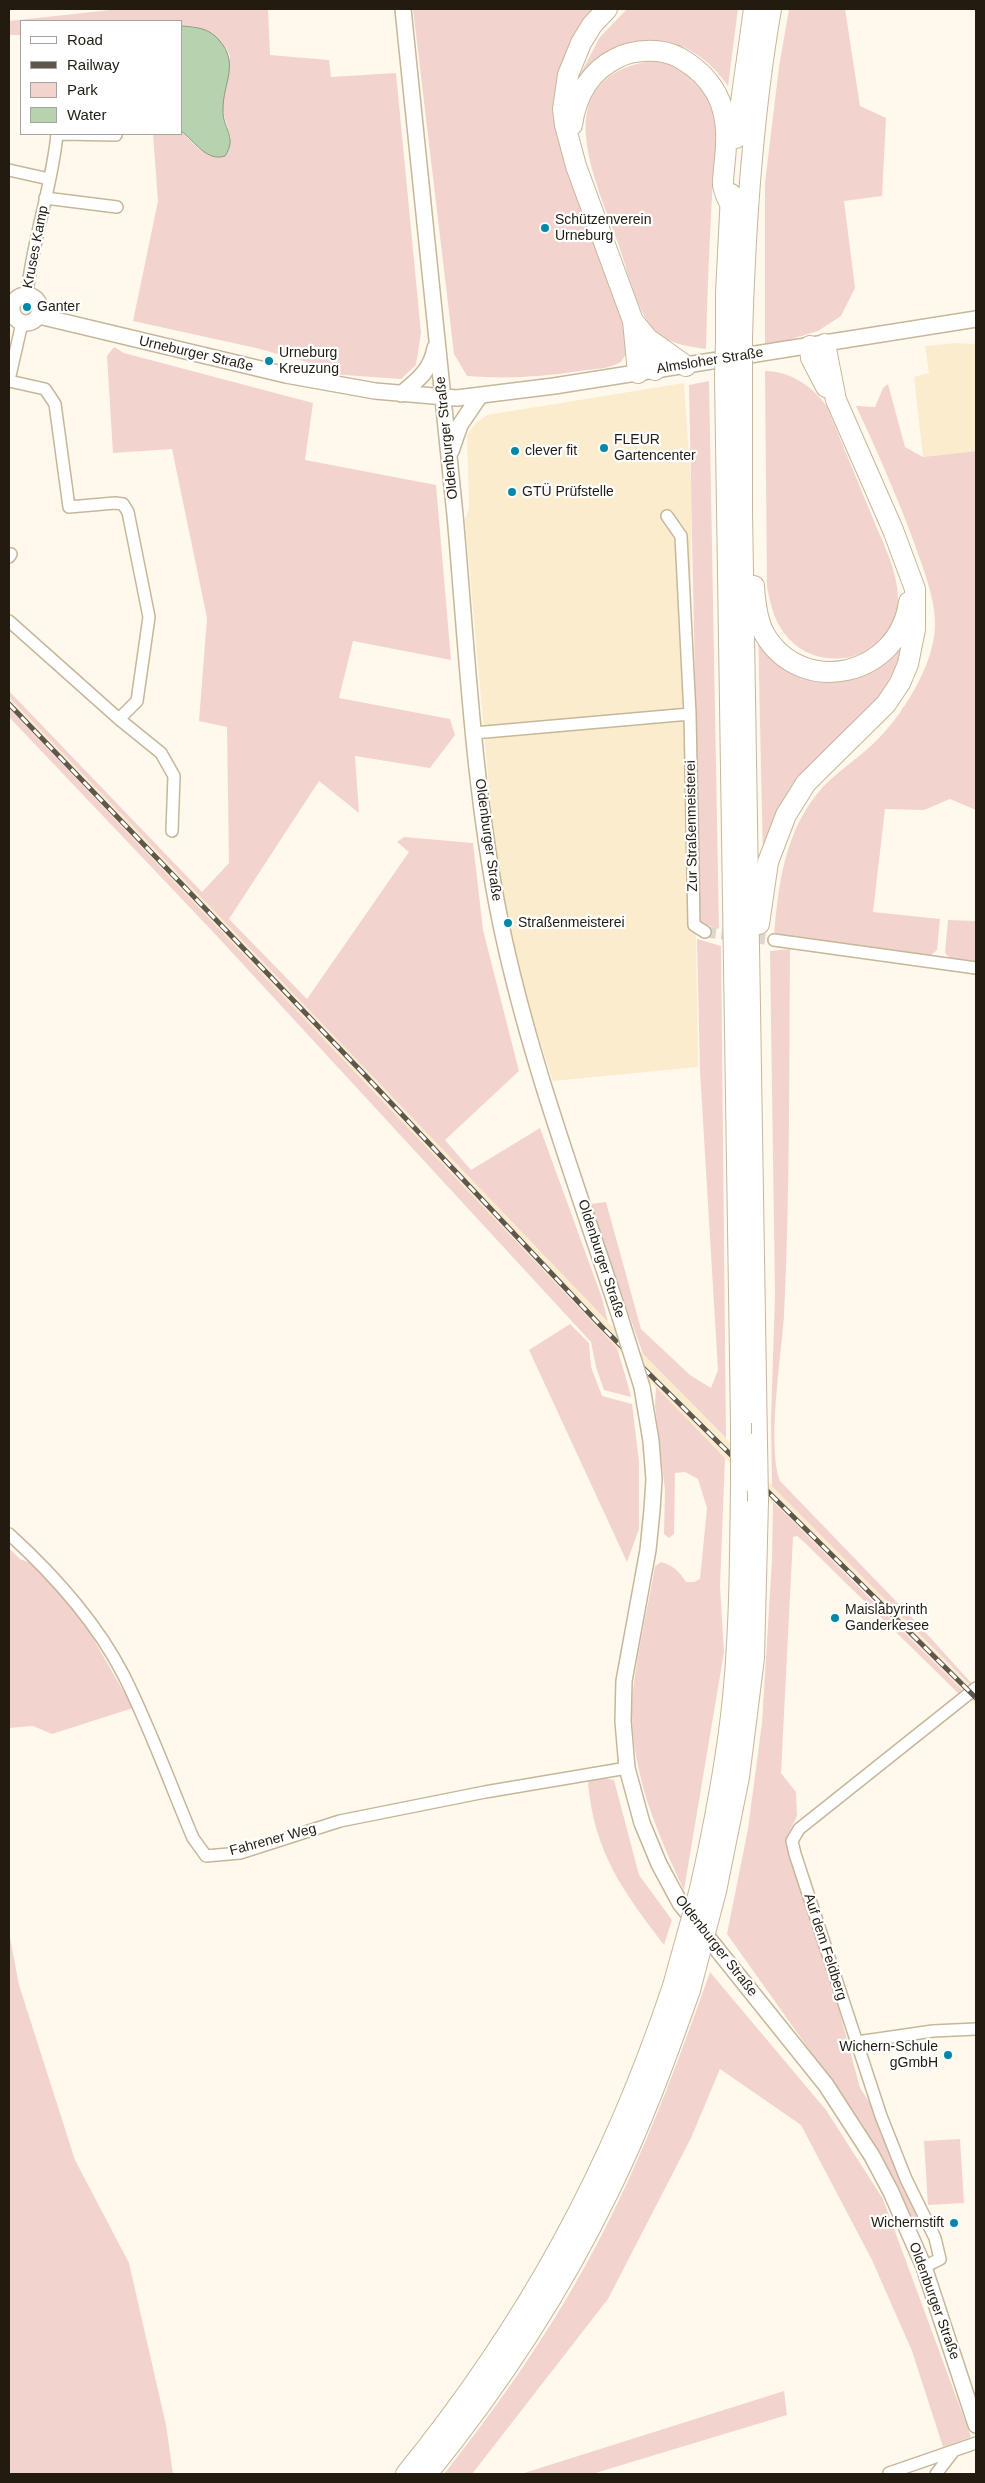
<!DOCTYPE html>
<html>
<head>
<meta charset="utf-8">
<style>
  body { margin:0 }
  #map { position:relative; width:985px; height:2483px; overflow:hidden; background:#fff8ec; font-family:Helvetica,sans-serif }
  canvas { display:block }
  .frame { position:absolute; inset:0; border:10px solid #211b10; pointer-events:none }
  .legend { position:absolute; left:20px; top:20px; width:162px; height:115px; box-sizing:border-box; background:#fff; border:1px solid #a6a49f; margin:0; padding:6px 9px; list-style:none; font-size:15px; color:#211b10 }
  .legend li { display:flex; align-items:center; gap:10px; height:25px }
  .legend b { width:25px; border:1px solid #a6a49f }
</style>
</head>
<body>
<div id="map">
<canvas width="985" height="2483"></canvas>
<div class="frame"></div>
<ul class="legend">
<li><b style="height:6px;background:#fff"></b>Road</li>
<li><b style="height:6px;background:#5e574c"></b>Railway</li>
<li><b style="height:14px;background:#f3d3ce"></b>Park</li>
<li><b style="height:14px;background:#b7d2af"></b>Water</li>
</ul>
</div>
<script>
const g = document.querySelector('canvas').getContext('2d');
g.lineJoin = 'round';
function fill(path, color) { g.fillStyle = color; g.fill(path, 'evenodd'); }
function stroke(path, color, width, dash) { g.strokeStyle = color; g.lineWidth = width; g.lineCap = dash ? 'butt' : 'round'; g.setLineDash(dash || []); g.stroke(path); }
function label(font, color, halo, rows, align = 'center') {
  g.font = font + ' Helvetica,sans-serif'; g.lineWidth = 4.5; g.setLineDash([]); g.textBaseline = 'middle'; g.strokeStyle = halo; g.fillStyle = color; for (const [text, x, y, turn = 0] of rows) {
    g.save(); g.translate(x, y); g.rotate((+turn || 0) * Math.PI / 180); g.textAlign = isNaN(turn) ? turn : align; if (halo) g.strokeText(text, 0, 0); g.fillText(text, 0, 0); g.restore();
  }
}
fill(new Path2D(`
  M956,343l20,1v107l-53,6 -9,-80 15,-4 -4,-27z
  M684,383l8,116 -2,110 7,232 -1,98 2,128 -145,14 -33,-101 -24,-115 -31,-345 4,-13 -2,-72 8,-11 12,-9z
  M9,697l599,625 35,32 333,338v13l-114,-116 -137,-131 -142,-144 -574,-606z`), '#fcecce');
fill(new Path2D(`
  M120,9h148l2,46 59,5 2,17 65,-4 25,260 -5,32 -15,14 -71,-5 -5,-7 -69,-19 -123,-27 25,-120 -5,-67h28v-3l18,18 15,7 17,-18 -9,-29 8,-53 -4,-8 -29,-21 -16,-1v-5h-160v14h-12v-14z
  M413,9h179l-27,46 -8,34 67,234 4,28 -7,11c-12,7 -27,7 -41,9 -38,6 -75,8 -113,5l-13,-22z
  M627,9h111l-10,77c-14,-21 -42,-46 -69,-43 -9,1 -18,4 -27,6 -25,7 -30,8 -51,24l19,-36z
  M789,9h56l15,97 26,12 -4,78 -38,5 11,87 -14,28 -23,15 -43,13 -10,-1v-160l14,-116z
  M650,61c29,2 53,19 63,47 8,23 1,45 0,68 -3,58 -6,115 -7,173 -16,-2 -41,-6 -52,-19 -18,-20 -27,-62 -36,-87 -23,-65 -73,-164 32,-182z
  M114,347l10,6 189,50 -8,57 131,25 15,175 -98,-19 -14,57 111,21 5,16 -25,33 -75,-12 4,57 -40,-32 -90,138 78,80 102,-147 -12,-10 7,-5 69,6 10,87 36,141 -74,69 26,30 69,-42 62,170 6,24 -599,-625v-6l193,201 27,-29 -2,-136 -28,-6 8,-103 -35,-169 -59,4 -6,-97z
  M765,371c25,0 49,16 62,36 15,36 30,73 45,109 11,28 27,56 26,87 -2,54 -74,74 -109,36 -14,-15 -18,-32 -22,-52z
  M709,381l10,548 -19,-6 -11,-538z
  M888,384l17,63 18,10 53,-6v359l-26,-11 -26,11 -39,-1 -12,103 67,7 -3,31 -8,7 -155,-20c4,-50 10,-102 43,-143 15,-19 38,-33 56,-50 28,-26 62,-80 62,-119 1,-27 -15,-65 -24,-91 -17,-44 -35,-86 -55,-128l19,1 8,-19z
  M758,629l13,23 97,20 13,-6 28,-29 -14,43 -38,47 -94,132z
  M9,708l608,640c5,17 10,32 14,49l-27,-7 -8,-23 -5,-25 -376,-408 -206,-217z
  M948,920l28,1v42l-24,-2 -7,-8z
  M697,939l24,7 5,492 -83,-84 -53,-150 16,-2 35,127 49,46 21,13 7,-18 -18,-299z
  M790,949c-1,122 0,245 -6,367 -3,40 -17,130 -4,165l139,144 54,60 -2,1 -199,-200 -1,-67 4,-124 -5,-344z
  M570,1324l19,19 2,24 11,29 30,8 7,58v67l-12,33 -98,-212z
  M656,1387l69,71 -5,128 4,66 -40,238c-29,-61 -58,-130 -51,-200 5,-41 15,-83 22,-124l6,-4c13,4 18,9 25,20h8l6,-3 7,-71 -9,-29 -13,-7 -10,1 -1,61 -5,4 -5,-4 1,-44 -10,-85z
  M773,1502l189,188 -3,4 -155,-152 -7,-6 -4,1 -12,236 15,19 1,24 -10,20 4,25 44,134 25,93 14,21 46,115 -7,2 -51,-102 -135,-190 21,-105 14,-106 10,-163z
  M9,1548l11,11 18,7 48,60 47,82 -81,26 -19,-8 -24,2z
  M604,1778l10,2 25,95 33,45 -8,25c-41,-54 -69,-91 -76,-161l1,-4z
  M9,1932l10,53 56,175 54,103 37,162 7,49h-164z
  M710,1972l116,138 57,89 88,238 -28,10 -31,-96 -40,-91 -71,-135 -81,-56 -29,69 -83,161 -136,175h-28c57,-72 110,-148 153,-230 46,-87 80,-179 113,-272z
  M960,2139l4,64 -36,2 -4,-64z
  M784,2391l3,24 -195,59h-71z`), '#f3d3ce');
const water = new Path2D(`
  M181,26c15,1 28,2 38,14 21,24 4,42 4,69 -1,20 15,27 2,47 -19,6 -30,-15 -44,-25z`);
fill(water, '#b7d2af');
stroke(water, '#8a9b7f', 1);
stroke(new Path2D(`
  M705,932l69,8`), '#ded7cb', 11, [11, 5.5]);
const street = new Path2D(`
  M61,134l55,1
  M9,170l40,9
  M45,198l72,9
  M27,295c5,-55 25,-107 30,-161
  M9,380l13,-57
  M9,381l36,8 10,15 14,103 46,-4 8,1 5,8 21,105 -12,84 -18,18
  M667,516l14,20 9,178 4,211 11,7
  M9,557l2,-3
  M9,621l110,98 42,34 13,23 -2,55
  M474,733l216,-19
  M774,940l202,28
  M9,1534c44,40 86,86 114,140 27,53 47,110 70,164l13,18 34,-3 100,-32 145,-29 142,-24
  M857,2042l76,-11 43,-2
  M924,2267l16,-8 -5,-21 -29,-59 -25,-63 -86,-262 -3,-13 7,-12 177,-141
  M889,2473l87,-30
  M936,2474l17,-22`);
const secondary = new Path2D(`
  M403,9c16,169 36,337 52,506 12,135 18,272 45,405 28,136 77,266 120,397
  M12 309a14 14 0 1 1 28 0a14 14 0 1 1-28 0Z
  M39,316l247,59 89,16 82,7 97,-12 422,-67
  M401,394c17,-14 30,-24 34,-46
  M451,451l9,-26 19,-28
  M642,1387l9,54 3,38 -2,31 -4,40 -24,131 -1,40 4,47 15,55 17,41 21,39 146,182 46,71 19,36 33,75 52,158`);
const highway = new Path2D(`
  M607,9l-15,16 -11,18 -13,32 -5,34 2,16 11,41 57,155 5,52
  M572,125c4,-29 18,-54 45,-67 17,-9 45,-10 63,0 33,19 48,46 46,85 0,14 -3,28 -3,42 1,7 5,15 8,21
  M736,138l18,-129
  M633,321l15,18 38,27
  M742,338c3,-110 10,-220 29,-329
  M648,339l7,31
  M726,342v-49l5,-99
  M810,346l1,12 15,29
  M742,375v136l15,931
  M725,377l16,1046
  M754,586c1,16 3,35 11,49 38,63 134,41 144,-33
  M759,924l9,-62 18,-47 20,-32 80,-79 14,-21 8,-19 7,-35v-40l-22,-59 -57,-130 -11,-56
  M700,1889c13,-58 24,-115 31,-173 9,-77 9,-155 10,-233
  M716,1891l23,-114 15,-119 4,-157
  M406,2474c122,-150 206,-305 267,-488
  M427,2474c71,-87 133,-182 182,-283 32,-65 57,-133 81,-201`);
stroke(street, '#c6b799', 14);
stroke(secondary, '#c6b799', 18);
stroke(highway, '#c6b799', 22);
stroke(street, '#fff', 11);
stroke(secondary, '#fff', 15);
stroke(highway, '#fff', 20);
const rail = new Path2D(`
  M9,704l352,367 240,255 375,372`);
stroke(rail, '#5e574c', 5);
stroke(rail, '#fff', 3, [9]);
const secondaryBridge = new Path2D(`
  M620,1317l22,70`);
const highwayBridge = new Path2D(`
  M742,338v37
  M725,377l1,-35
  M741,1423v60
  M757,1442l1,59
  M673,1986l27,-97
  M690,1990l26,-99`);
stroke(secondaryBridge, '#c6b799', 18, []);
stroke(highwayBridge, '#c6b799', 22, []);
stroke(secondaryBridge, '#fff', 15);
stroke(highwayBridge, '#fff', 20);
for (const [x, y, r, color] of [
  [545,228,5,"#0088a8"],
  [27,307,5,"#0088a8"],
  [269,361,5,"#0088a8"],
  [604,448,5,"#0088a8"],
  [515,451,5,"#0088a8"],
  [512,492,5,"#0088a8"],
  [508,923,5,"#0088a8"],
  [835,1618,5,"#0088a8"],
  [948,2055,5,"#0088a8"],
  [954,2223,5,"#0088a8"]
]) { const dot = new Path2D(); dot.arc(x, y, r, 0, 2 * Math.PI); g.fillStyle = color; g.fill(dot); stroke(dot, '#fff', 2); }
label('14px', '#211b10', '#fff', [
  ["Schützenverein",555,220],
  ["Urneburg",555,236],
  ["Ganter",37,307],
  ["Urneburg",279,353],
  ["Kreuzung",279,369],
  ["FLEUR",614,440],
  ["Gartencenter",614,456],
  ["clever fit",525,451],
  ["GTÜ Prüfstelle",522,492],
  ["Straßenmeisterei",518,923],
  ["Maislabyrinth",845,1610],
  ["Ganderkesee",845,1626],
  ["Wichern-Schule",938,2047,"right"],
  ["gGmbH",938,2063,"right"],
  ["Wichernstift",944,2223,"right"]
], 'left');
label('14px', '#211b10', '#fff', [
  ["Kruses Kamp",36,247,-79],
  ["Urneburger Straße",196,354,13],
  ["Almsloher Straße",710,361,-9],
  ["Oldenburger Straße",447,438,-96],
  ["Zur Straßenmeisterei",692,826,-91],
  ["Oldenburger Straße",488,840,82],
  ["Oldenburger Straße",601,1259,72],
  ["Fahrener Weg",273,1840,-15],
  ["Oldenburger Straße",716,1946,52],
  ["Auf dem Feldberg",825,1947,72],
  ["Oldenburger Straße",934,2301,70]
]);
</script>
</body>
</html>
